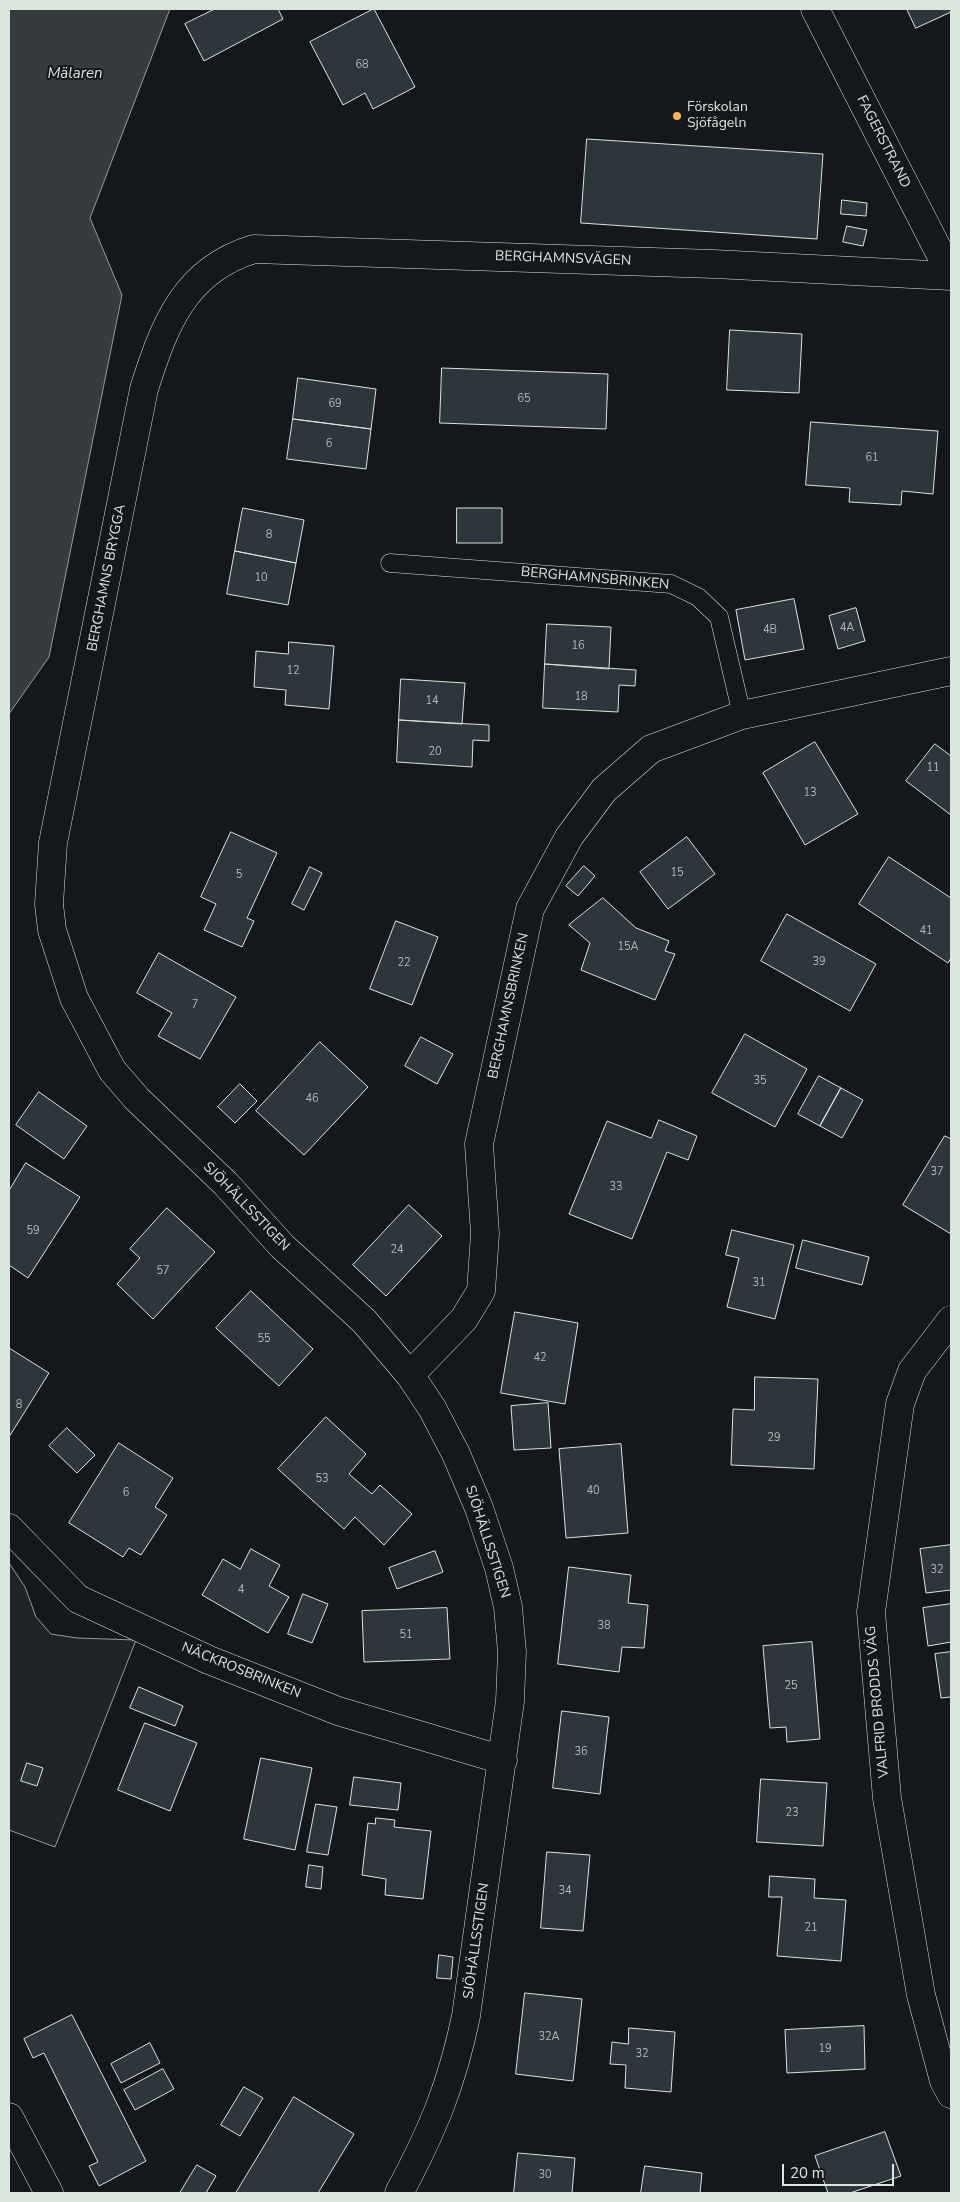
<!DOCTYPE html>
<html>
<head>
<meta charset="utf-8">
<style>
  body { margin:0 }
  #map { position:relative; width:960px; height:2202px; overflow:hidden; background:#14181c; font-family:"Nunito Sans",sans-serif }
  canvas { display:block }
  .frame { position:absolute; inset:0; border:10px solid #d8e6dc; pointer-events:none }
  .scale { position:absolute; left:782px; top:2164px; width:112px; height:22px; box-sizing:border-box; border:2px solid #d8e6dc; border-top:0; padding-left:6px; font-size:15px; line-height:18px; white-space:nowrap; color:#d8e6dc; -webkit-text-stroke:4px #14181c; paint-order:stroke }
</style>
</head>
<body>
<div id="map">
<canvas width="960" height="2202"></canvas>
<div class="frame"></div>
<div class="scale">20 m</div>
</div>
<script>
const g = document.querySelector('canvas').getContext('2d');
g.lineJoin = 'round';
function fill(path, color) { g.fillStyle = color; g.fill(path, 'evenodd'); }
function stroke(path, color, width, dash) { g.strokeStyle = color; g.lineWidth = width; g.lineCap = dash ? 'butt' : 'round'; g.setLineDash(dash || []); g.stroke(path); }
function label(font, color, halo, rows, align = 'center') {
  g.font = font + ' "Nunito Sans",sans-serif'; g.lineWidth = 4; g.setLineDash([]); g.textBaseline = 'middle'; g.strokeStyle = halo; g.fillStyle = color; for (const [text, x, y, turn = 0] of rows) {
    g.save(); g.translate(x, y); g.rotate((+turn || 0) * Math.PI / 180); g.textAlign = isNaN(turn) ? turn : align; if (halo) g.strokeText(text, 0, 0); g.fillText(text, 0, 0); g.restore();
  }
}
const green = new Path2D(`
  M9,1563l16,24 11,30 15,17 26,4 59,2 -81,207 -46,-17z`);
fill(green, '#202428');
stroke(green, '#939e99', 1);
const water = new Path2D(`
  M9,9h161l-80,209 32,77 -73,362 -40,57z`);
fill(water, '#363b3e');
stroke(water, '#939e99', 1);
const building = new Path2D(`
  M215,9h63l5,10 -79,42 -19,-37z
  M374,9l41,78 -42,22 -8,-16 -22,12 -33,-63z
  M907,9h44v3l-35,16z
  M587,139l236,15 -6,85 -236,-16z
  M842,200l25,3 -1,13 -25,-2z
  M847,226l20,4 -4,16 -20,-4z
  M730,330l72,4 -3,59 -72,-3z
  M442,368l166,6 -2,55 -166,-6z
  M298,378l78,11 -5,40 -78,-10z
  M293,419l78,10 -5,40 -79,-10z
  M811,422l127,9 -5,63 -31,-3 -1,14 -52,-3 1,-14 -44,-3z
  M243,508l61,12 -8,43 -61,-12z
  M457,508h45v35h-45z
  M235,551l61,12 -8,42 -61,-11z
  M794,599l10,50 -59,11 -9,-50z
  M856,608l9,33 -27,8 -9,-33z
  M547,624l64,3 -2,42 -64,-5z
  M289,642l45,4 -5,63 -44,-4 1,-15 -32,-3 2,-36 32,3z
  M545,664l91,6 -1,16 -16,-1 -1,27 -75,-4z
  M401,679l64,4 -3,41 -63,-4z
  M399,720l90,5v16l-16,-1 -1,27 -75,-5z
  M815,742l43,72 -53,31 -42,-72z
  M935,744l16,12v59l-45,-34z
  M231,832l46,21 -30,65 7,3 -12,26 -38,-17 12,-26 -15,-7z
  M687,837l28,37 -47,35 -28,-37z
  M889,857l62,41v60l-3,5 -89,-59z
  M584,866l11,10 -17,20 -12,-10z
  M310,867l12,6 -18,37 -12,-6z
  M603,898l33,30 33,13 -4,10 10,3 -20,46 -74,-30 9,-27 -21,-18z
  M787,914l89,50 -26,47 -89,-50z
  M396,921l42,16 -26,68 -42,-16z
  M159,953l77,44 -36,62 -42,-23 14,-23 -35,-20z
  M745,1034l62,35 -32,58 -63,-34z
  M421,1037l32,17 -16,30 -32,-18z
  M320,1042l48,45 -64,68 -48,-44z
  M819,1076l22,12 -21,38 -22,-12z
  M240,1084l17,17 -22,22 -17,-16z
  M841,1088l22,12 -21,38 -22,-12z
  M39,1092l48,34 -23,33 -48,-34z
  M659,1120l38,16 -9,24 -21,-8 -35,87 -63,-25 38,-93 44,17z
  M945,1136l6,3v95l-48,-29z
  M26,1163l54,34 -52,81 -19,-13v-74z
  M409,1205l33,31 -56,60 -33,-31z
  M167,1208l48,44 -62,67 -36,-35 23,-26 -10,-9z
  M732,1230l62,15 -19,74 -48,-12 12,-49 -13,-3z
  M803,1240l66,17 -7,28 -66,-17z
  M251,1291l62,58 -34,37 -63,-58z
  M515,1312l63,11 -13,81 -64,-11z
  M9,1348l40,25 -40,64z
  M755,1377l63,2 -4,90 -83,-4 2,-56 21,1z
  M548,1403l3,45 -37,2 -3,-44z
  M326,1417l40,37 -17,20 23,20 8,-9 32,29 -28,31 -29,-28 -11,12 -66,-60z
  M67,1428l28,27 -18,18 -28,-27z
  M119,1443l54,35 -18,29 12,8 -26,40 -12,-7 -6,9 -54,-34z
  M621,1444l7,89 -62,5 -7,-89z
  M951,1545v45l-25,3 -6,-44z
  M251,1549l29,16 -11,21 20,11 -21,36 -66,-38 21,-36 17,10z
  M435,1551l8,21 -46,17 -8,-21z
  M569,1567l62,8 -3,28 20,2 -4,43 -22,-1 -3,25 -61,-8z
  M303,1594l25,10 -16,39 -24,-9z
  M951,1604v38l-23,4 -5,-38z
  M447,1608l3,51 -86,3 -2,-51z
  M812,1642l8,97 -33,3 -1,-15 -16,1 -7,-82z
  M951,1652v45l-10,1 -6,-44z
  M139,1687l44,19 -8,20 -45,-18z
  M562,1711l47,6 -9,77 -47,-6z
  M145,1723l52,20 -27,68 -52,-21z
  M261,1758l51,10 -17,82 -51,-11z
  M27,1763l16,5 -6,18 -16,-5z
  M354,1777l47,6 -3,27 -48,-5z
  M761,1779l66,4 -4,63 -66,-4z
  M316,1804l21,3 -9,48 -21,-3z
  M376,1818l19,2 -1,7 37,4 -8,68 -38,-4 1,-16 -24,-4 6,-52 7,1z
  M547,1852l43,3 -7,76 -42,-3z
  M309,1865l14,2 -2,22 -15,-2z
  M770,1876l45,3 -1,19 32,2 -5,61 -64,-5 5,-59h-13z
  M439,1955l14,2 -2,22 -14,-1z
  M525,1993l57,6 -9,82 -57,-7z
  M72,2015l74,146 -47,25 -10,-20 9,-4 -54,-109 -11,5 -9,-19z
  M864,2026l1,43 -78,4 -2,-43z
  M629,2028l46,4 -4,60 -46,-4 1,-23 -16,-1 2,-22 16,2z
  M150,2043l10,20 -39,20 -10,-19z
  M163,2069l11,20 -39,21 -11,-20z
  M244,2087l19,11 -23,38 -19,-11z
  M294,2097l60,37 -36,59h-82z
  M885,2132l16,44 -51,17h-22l-13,-37z
  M518,2153l57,5 -3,35h-58z
  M197,2165l19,11 -10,17h-26z
  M645,2166l57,7 -2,20h-59z`);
fill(building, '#2c363c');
stroke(building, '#d8e6dc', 1);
const service = new Path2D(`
  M390,563l281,21 27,13 21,20 23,98`);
const minor = new Path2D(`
  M815,9l136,266
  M951,1320l-39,51 -12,33 -29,208 16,186 34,197 23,86 7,13
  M410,1375l54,-56 17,-28 4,-57 -6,-90 51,-235 39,-72 35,-47 47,-41 91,-34 209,-44
  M9,1528l69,71 131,61 129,51 165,49
  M9,2117l40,76
  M399,2193c33,-61 53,-109 67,-177l44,-315 2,-49 -4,-45 -9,-39 -20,-60 -23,-54 -24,-46 -22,-33 -46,-54 -82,-75 -56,-62 -89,-85 -25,-29 -38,-72 -22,-68 -3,-26 4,-61 91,-454c20,-63 40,-119 110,-140l460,15 237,12`);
stroke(service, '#d8e6dc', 19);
stroke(minor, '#d8e6dc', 29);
stroke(service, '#14181c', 18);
stroke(minor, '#14181c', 28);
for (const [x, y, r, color] of [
  [677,116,5,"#ffb74d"]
]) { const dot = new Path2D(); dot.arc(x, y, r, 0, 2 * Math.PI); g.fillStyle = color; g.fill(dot); stroke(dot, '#14181c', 2); }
label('11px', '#adbab4', null, [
  ["68",362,65],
  ["65",524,399],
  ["69",335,404],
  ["6",329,444],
  ["61",872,458],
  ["8",269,535],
  ["10",261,578],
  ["4A",847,628],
  ["4B",770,630],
  ["16",578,646],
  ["12",293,671],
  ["18",581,697],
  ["14",432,701],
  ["20",435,752],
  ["11",933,768],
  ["13",810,793],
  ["15",677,873],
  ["5",239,875],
  ["41",926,931],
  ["15A",628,947],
  ["39",819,962],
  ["22",404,963],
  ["7",195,1005],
  ["35",760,1081],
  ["46",312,1099],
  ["37",937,1172],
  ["33",616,1187],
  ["59",33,1231],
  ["24",397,1250],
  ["57",163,1271],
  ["31",759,1283],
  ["55",264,1339],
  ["42",540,1358],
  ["8",19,1405],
  ["29",774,1438],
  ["53",322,1479],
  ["40",593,1491],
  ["6",126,1493],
  ["32",937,1570],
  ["4",241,1590],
  ["38",604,1626],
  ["51",406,1635],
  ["25",791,1686],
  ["36",581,1752],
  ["23",792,1813],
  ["34",565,1891],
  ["21",811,1928],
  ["32A",549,2037],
  ["19",825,2049],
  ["32",642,2054],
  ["30",545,2175]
]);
label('14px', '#d8e6dc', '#14181c', [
  ["Förskolan",687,108],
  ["Sjöfågeln",687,124]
], 'left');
label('14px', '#d8e6dc', '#14181c', [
  ["FAGERSTRAND",883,142,63],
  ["BERGHAMNSVÄGEN",563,259,2],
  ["BERGHAMNS BRYGGA",107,578,-79],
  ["BERGHAMNSBRINKEN",595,579,5],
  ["BERGHAMNSBRINKEN",509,1006,-78],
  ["SJÖHÄLLSSTIGEN",246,1207,46],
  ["SJÖHÄLLSSTIGEN",487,1542,72],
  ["NÄCKROSBRINKEN",241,1671,22],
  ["VALFRID BRODDS VÄG",878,1702,-95],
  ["SJÖHÄLLSSTIGEN",477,1941,-82]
]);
label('italic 15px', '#d8e6dc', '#14181c', [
  ["Mälaren",75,74]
]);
</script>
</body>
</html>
